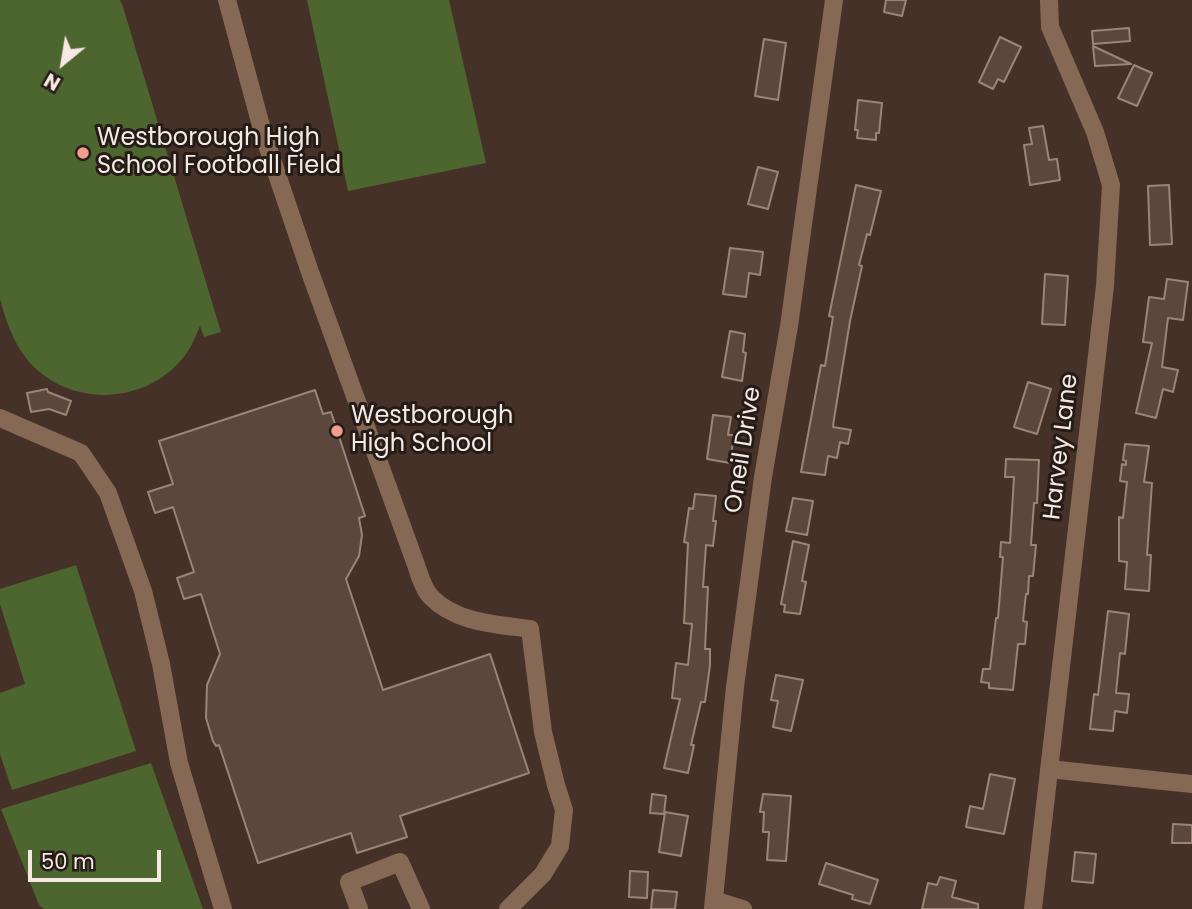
<!DOCTYPE html>
<html>
<head>
<meta charset="utf-8">
<style>
  body { margin:0 }
  #map { position:relative; width:1192px; height:909px; overflow:hidden; background:#453127; font-family:Poppins,sans-serif }
  canvas { display:block }
  .north { position:absolute; left:28px; top:28px; width:70px; height:70px; -webkit-text-stroke:5px #251b17; paint-order:stroke; rotate:210deg; font-size:19px; font-weight:700; line-height:28px; text-align:center; color:#f6e8e2 }
  .north::after { content:''; display:block; margin:auto; width:24px; height:32px; background:#f6e8e2; clip-path:polygon(50% 0,100% 100%,50% 72%,0 100%) }
  .scale { position:absolute; left:28px; top:850px; width:133px; height:32px; box-sizing:border-box; border:4px solid #f6e8e2; border-top:0; padding-left:9px; font-size:21px; line-height:24px; white-space:nowrap; color:#f6e8e2; -webkit-text-stroke:5px #251b17; paint-order:stroke }
</style>
</head>
<body>
<div id="map">
<canvas width="1192" height="909"></canvas>
<div class="north">N</div>
<div class="scale">50 m</div>
</div>
<script>
const g = document.querySelector('canvas').getContext('2d');
g.lineJoin = 'round';
function fill(path, color) { g.fillStyle = color; g.fill(path, 'evenodd'); }
function stroke(path, color, width, dash) { g.strokeStyle = color; g.lineWidth = width; g.lineCap = dash ? 'butt' : 'round'; g.setLineDash(dash || []); g.stroke(path); }
function label(font, color, halo, rows, align = 'center') {
  g.font = font + ' Poppins,sans-serif'; g.lineWidth = 6; g.setLineDash([]); g.textBaseline = 'middle'; g.strokeStyle = halo; g.fillStyle = color; for (const [text, x, y, turn = 0] of rows) {
    g.save(); g.translate(x, y); g.rotate((+turn || 0) * Math.PI / 180); g.textAlign = isNaN(turn) ? turn : align; if (halo) g.strokeText(text, 0, 0); g.fillText(text, 0, 0); g.restore();
  }
}
fill(new Path2D(`
  M0,0h120l3,7 98,325 -17,5 -4,-11c-5,12 -9,23 -18,33 -40,48 -117,48 -156,-1 -14,-18 -20,-38 -26,-59z
  M307,0h142l37,163 -138,28z
  M76,565l60,186 -124,39 -12,-36v-61l25,-9 -25,-80v-15z
  M151,763l52,146h-159l-5,-4 -38,-96z`), '#4d652f');
const building = new Path2D(`
  M886,0h20l-4,16 -18,-4z
  M1129,28l1,13 -37,3 -1,-13z
  M1000,37l21,10 -17,35 -6,-3 -5,10 -14,-7z
  M764,39l22,4 -8,57 -23,-4z
  M1093,46l38,18 -36,2z
  M1134,65l18,8 -15,33 -19,-8z
  M858,100l24,3 -3,30h-3v7l-19,-2 1,-8h-3z
  M1043,126l6,34 8,-1 3,21 -30,5 -6,-40 8,-1 -3,-16z
  M758,167l20,5 -10,37 -20,-5z
  M856,185l25,6 -11,44 -3,-1 -8,31 3,1 -12,55 -16,98 -1,8 18,3 -3,14 -8,-2 -3,16 -9,-2 -3,19 -24,-3 20,-107 4,1 8,-49 -4,-1z
  M1169,185l3,59 -22,1 -2,-59z
  M730,248l33,4 -3,23 -11,-2 -3,24 -23,-3z
  M1045,274l23,2 -3,49 -23,-1z
  M1167,279l21,3 -5,38 -15,-2 -6,49 16,3 -5,22 -10,-3 -7,29 -20,-5 16,-70 -9,-1 6,-45 15,2z
  M730,331l15,3 -2,18 3,1 -4,28 -20,-4z
  M1028,382l23,7 -14,45 -23,-7z
  M47,389l1,3 23,9 -5,14 -17,-6 -18,3 -4,-19z
  M315,390l8,24 8,-2 34,104 -6,2 3,17 -3,21 -13,23 37,111 107,-36 39,119 -129,43 7,21 -50,16 -6,-20 -93,30 -39,-118 -3,1 -3,-5 -7,-23 1,-33 13,-31 -19,-60 -17,5 -7,-21 17,-6 -21,-65 -18,6 -7,-21 25,-8 -14,-43z
  M713,415l18,2 -3,18h6l-4,28 -23,-4z
  M1125,444l24,2 -5,36 8,1 -5,72h4l-2,36 -24,-2 2,-27 -8,-1v-44l4,1 4,-36 -7,-1 2,-17 4,1v-4l-3,-1z
  M1006,459l33,1 -2,43h-3l-3,42h5l-3,31h-4l-1,18h-2l-3,27 4,1 -2,22h-7l-5,46 -24,-2v-5l-8,-1 2,-13h7l6,-51h2l5,-61h-3l1,-15 9,1 4,-66h-9z
  M695,494l21,2 -3,25h3l-3,25 -7,-1 -3,42h5l-3,62h5v16l-5,37h-4l-10,43h3l-6,28 -24,-5 16,-69 -8,-1 4,-35 12,2 4,-41 -8,-1 4,-80 -4,-1 5,-34 4,1z
  M793,498l20,3 -6,34 -21,-4z
  M793,541l16,4 -7,36 4,1 -6,32 -16,-2 1,-7 -4,-1z
  M1108,611l21,3 -4,40 -5,-1 -4,40 13,1 -2,19 -12,-2 -2,20 -23,-2 4,-35 4,1z
  M776,675l27,5 -12,51 -18,-4 5,-26 -7,-1z
  M990,774l25,5 -11,55 -38,-7 4,-21 13,3z
  M652,794l14,2 -2,18 -14,-1z
  M763,794l28,2 -5,65 -19,-1 2,-28h-6l1,-20h-4z
  M665,812l23,4 -7,40 -22,-4z
  M1173,824l19,1v18h-20z
  M1075,852l21,2 -3,29 -21,-2z
  M826,863l52,17 -8,24 -18,-5 1,-4 -34,-11z
  M630,871l18,1 -1,26 -18,-1z
  M940,877l16,4 -4,16 26,7v5h-56l6,-26 9,2z
  M653,890l24,2 -2,17h-24z`);
fill(building, '#5c473c');
stroke(building, '#9c8478', 2);
stroke(new Path2D(`
  M227,0l36,133 47,139 105,290c4,11 8,27 16,35 25,26 65,27 99,32l13,103 13,53 8,25 -4,36 -17,28 -35,35
  M0,418l81,35 27,40 35,98 18,73 18,99 44,146
  M1049,769l143,15
  M714,900l29,9
  M359,909l-10,-27 51,-20 21,47
  M713,909l22,-222 28,-210 26,-151 45,-326
  M1033,909l72,-623 6,-101 -16,-53 -45,-105 -1,-27`), '#856954', 18);
for (const [x, y, r, color] of [
  [83,153,7,"#f59c91"],
  [337,431,7,"#f59c91"]
]) { const dot = new Path2D(); dot.arc(x, y, r, 0, 2 * Math.PI); g.fillStyle = color; g.fill(dot); stroke(dot, '#251b17', 2.5); }
label('24px', '#f6e8e2', '#251b17', [
  ["Westborough High",97,139],
  ["School Football Field",97,167],
  ["Westborough",351,417],
  ["High School",351,445]
], 'left');
label('24px', '#f6e8e2', '#251b17', [
  ["Harvey Lane",1062,447,-83],
  ["Oneil Drive",744,450,-81]
]);
</script>
</body>
</html>
